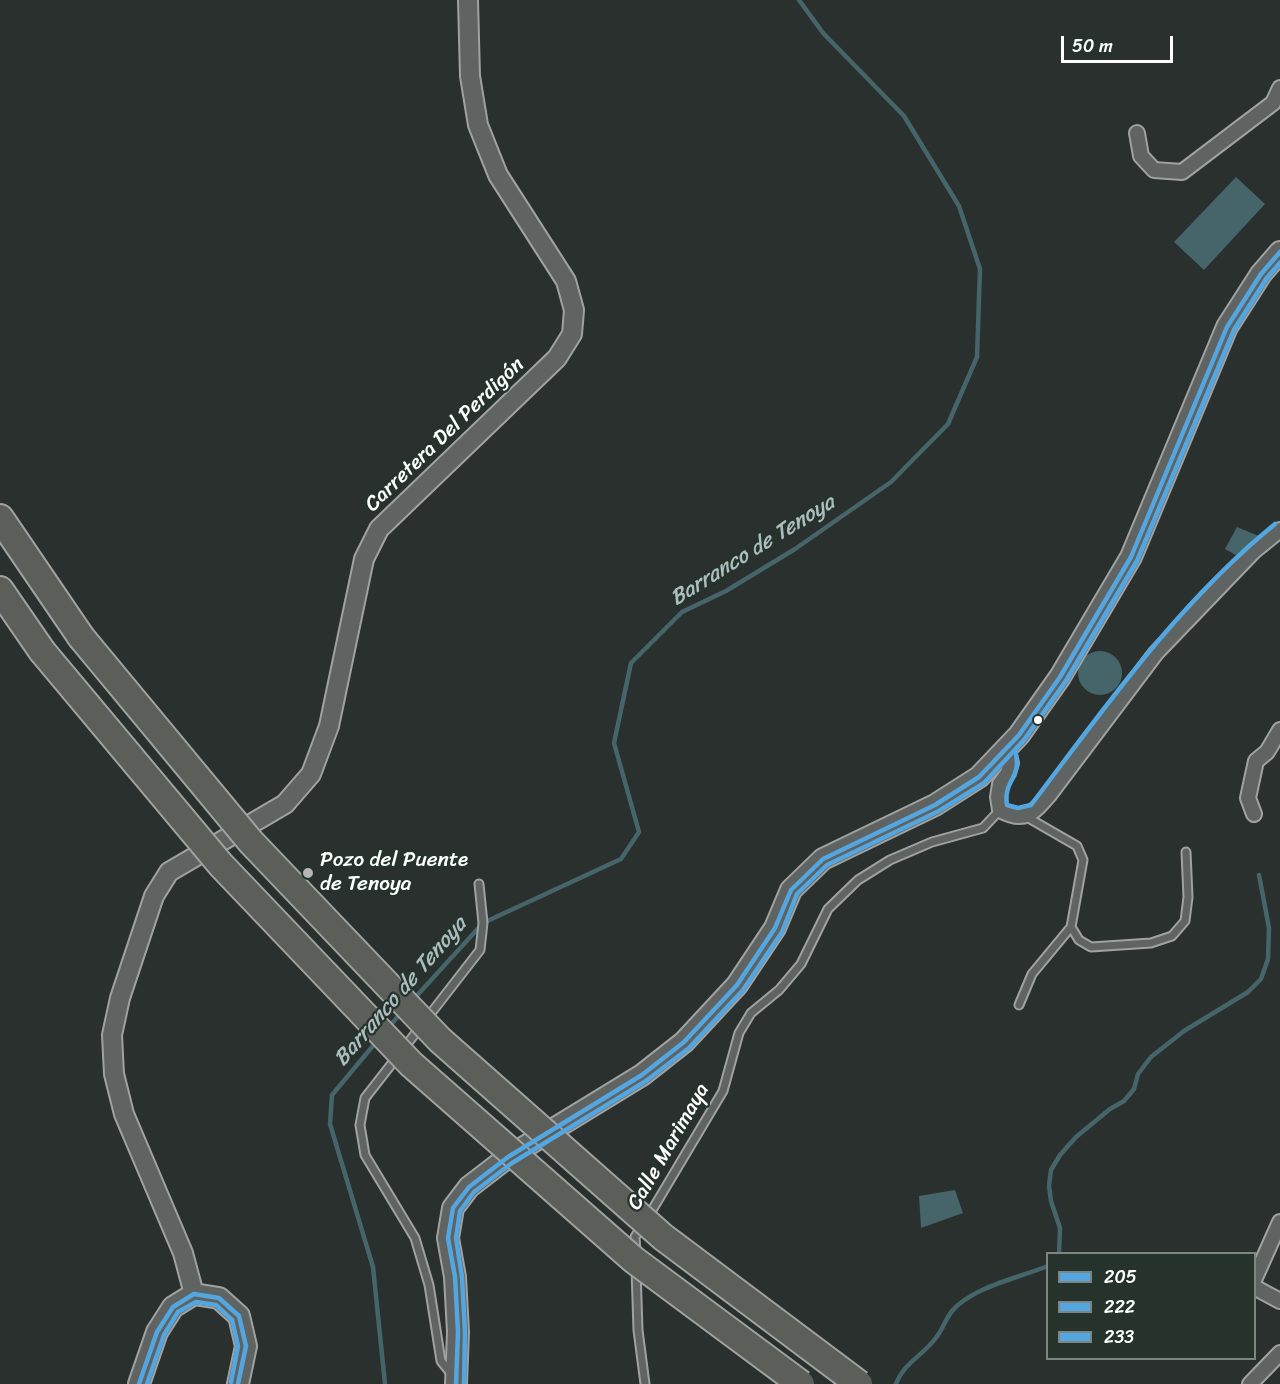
<!DOCTYPE html>
<html>
<head>
<meta charset="utf-8">
<style>
  body { margin:0 }
  #map { position:relative; width:1280px; height:1384px; overflow:hidden; background:#29302d; font-family:Sriracha,sans-serif }
  canvas { display:block }
  .legend { position:absolute; left:1046px; top:1252px; width:210px; height:108px; box-sizing:border-box; background:#26332d; border:2px solid #7d8581; margin:0; padding:8px 10px; list-style:none; font-size:18px; color:#fff }
  .legend li { display:flex; align-items:center; gap:12px; height:30px }
  .legend b { width:30px; border:2px solid #7d8581 }
  .scale { position:absolute; left:1061px; top:36px; width:112px; height:27px; box-sizing:border-box; border:3px solid #fff; border-top:0; padding-left:8px; font-size:18px; line-height:21px; white-space:nowrap; color:#fff; -webkit-text-stroke:4px #26332d; paint-order:stroke }
</style>
</head>
<body>
<div id="map">
<canvas width="1280" height="1384"></canvas>
<ul class="legend">
<li><b style="height:8px;background:#53a6e0"></b>205</li>
<li><b style="height:8px;background:#53a6e0"></b>222</li>
<li><b style="height:8px;background:#53a6e0"></b>233</li>
</ul>
<div class="scale">50 m</div>
</div>
<script>
const g = document.querySelector('canvas').getContext('2d');
g.lineJoin = 'round';
function fill(path, color) { g.fillStyle = color; g.fill(path, 'evenodd'); }
function stroke(path, color, width, dash) { g.strokeStyle = color; g.lineWidth = width; g.lineCap = dash ? 'butt' : 'round'; g.setLineDash(dash || []); g.stroke(path); }
function label(font, color, halo, rows, align = 'center') {
  g.font = font + ' Sriracha,sans-serif'; g.lineWidth = 4.5; g.setLineDash([]); g.textBaseline = 'middle'; g.strokeStyle = halo; g.fillStyle = color; for (const [text, x, y, turn = 0] of rows) {
    g.save(); g.translate(x, y); g.rotate((+turn || 0) * Math.PI / 180); g.textAlign = isNaN(turn) ? turn : align; if (halo) g.strokeText(text, 0, 0); g.fillText(text, 0, 0); g.restore();
  }
}
fill(new Path2D(`
  M1236,177l29,27 -61,66 -30,-28z
  M1237,527l24,10 -22,20 -14,-8z
  M1078 673a22 22 0 1 1 44 0a22 22 0 1 1-44 0Z
  M955,1190l8,23 -42,15 -2,-32z`), '#46656a');
stroke(new Path2D(`
  M412,1001l71,-78 138,-64 18,-27 -25,-89 17,-80 51,-51 44,-21 69,-42 96,-67 57,-58 29,-67 3,-88 -21,-63 -55,-90 -81,-83 -24,-33
  M388,1028l14,-16
  M377,1041l-45,54 -2,29 43,143 12,117
  M1059,1254l1,-26 -9,-27 -2,-15 2,-16 9,-15 16,-18 34,-28 14,-8 10,-12 4,-15 13,-17 33,-26 64,-39 13,-13 7,-20 1,-31 -10,-53
  M896,1384c7,-20 27,-29 39,-45 7,-8 10,-19 17,-28 21,-24 66,-33 96,-45`), '#46656a', 4.5);
const service = new Path2D(`
  M1071,927l8,13 12,7 60,-4 21,-7 13,-15 3,-24 -2,-45
  M1019,1005l13,-31 39,-47 12,-67 -6,-14 -52,-30
  M404,1048l76,-98 3,-27 -4,-39
  M397,1057l-32,41 -5,27 5,30 50,83 14,47 12,76 12,15
  M648,1217l75,-126 16,-58 12,-20 28,-23 22,-26 27,-55 30,-29 32,-20 42,-18 51,-14 17,-18
  M636,1252l-1,-15 7,-11
  M636,1269l2,61 7,54`);
const minor = new Path2D(`
  M1137,133l4,23 13,14 28,2 91,-69 7,-15
  M1007,748l4,15 -3,10 -8,11 -2,13 2,13c24,13 33,4 49,-15l107,-142 98,-102 26,-21
  M1254,814l-6,-16 8,-37 11,-9 13,-22
  M1254,1280l26,-58
  M1254,1287l26,14
  M1250,1384l30,-31`);
const tertiary = new Path2D(`
  M194,1294l-11,-41 -59,-139 -10,-40 -2,-39 8,-37 34,-102 15,-24 116,-68 26,-30 18,-48 35,-167 15,-30 178,-171 15,-24 2,-24 -8,-29 -68,-106 -20,-50 -8,-49 -2,-76`);
const secondary = new Path2D(`
  M139,1384l18,-52 16,-25 21,-13 25,4 20,18 7,30 -8,38
  M456,1384l2,-52 -3,-55 -7,-39 5,-30 16,-21 39,-30 134,-82 42,-33 53,-57 38,-57 16,-38 32,-31 112,-54 44,-28 40,-42 41,-58 71,-120 96,-230 34,-53 19,-22`);
const motorway = new Path2D(`
  M0,518l81,119
  M0,590l42,61`);
stroke(service, '#9fa2a0', 11);
stroke(minor, '#9fa2a0', 18);
stroke(tertiary, '#9fa2a0', 22);
stroke(secondary, '#9fa2a0', 24);
stroke(motorway, '#9fa2a0', 30);
stroke(service, '#5f6362', 7);
stroke(minor, '#5f6362', 14);
stroke(tertiary, '#5f6362', 18);
stroke(secondary, '#5f6362', 20);
stroke(motorway, '#5c5e59', 26);
const motorwayBridge = new Path2D(`
  M81,637l170,205 189,198 223,197 196,147
  M42,651l179,214 190,199 223,196 167,124`);
stroke(motorwayBridge, '#9fa2a0', 30, []);
stroke(motorwayBridge, '#5c5e59', 26);
stroke(new Path2D(`
  M139,1384l18,-52 16,-25 21,-13 25,4 20,18 7,30 -8,38
  M456,1384l2,-52 -3,-55 -7,-39 5,-30 16,-21 39,-30 134,-82 42,-33 53,-57 38,-57 16,-38 32,-31 112,-54 44,-28 40,-42 41,-58 71,-120 96,-230 34,-53 19,-22`), '#53a6e0', 4.5);
stroke(new Path2D(`
  M147,1384l17,-49 14,-23 18,-10 20,3 16,15 6,26 -7,36
  M464,1384l1,-52 -3,-55 -6,-39 4,-27 14,-19 38,-29 134,-82 43,-33 54,-58 39,-58 15,-38 30,-29 112,-54 45,-28 40,-43 42,-59 71,-120 97,-231 33,-52 13,-15`), '#53a6e0', 4.5);
stroke(new Path2D(`
  M1275,524c-97,79 -169,182 -244,281l-13,3 -11,-3c-4,-26 16,-26 8,-55l10,-11 41,-58 71,-120 97,-231 33,-52 13,-15`), '#53a6e0', 4.5);
for (const [x, y, r, color] of [
  [1038,720,5,"#fff"],
  [308,873,6,"#b4b7b6"]
]) { const dot = new Path2D(); dot.arc(x, y, r, 0, 2 * Math.PI); g.fillStyle = color; g.fill(dot); stroke(dot, '#26332d', 2); }
label('21px', '#fff', '#26332d', [
  ["Carretera Del Perdigón",445,435,-44],
  ["Calle Marimaya",669,1147,-60]
]);
label('21px', '#fff', '#26332d', [
  ["Pozo del Puente",320,861],
  ["de Tenoya",320,885]
], 'left');
label('italic 22px', '#adbcbf', '#26332d', [
  ["Barranco de Tenoya",753,551,-32],
  ["Barranco de Tenoya",401,992,-49]
]);
</script>
</body>
</html>
